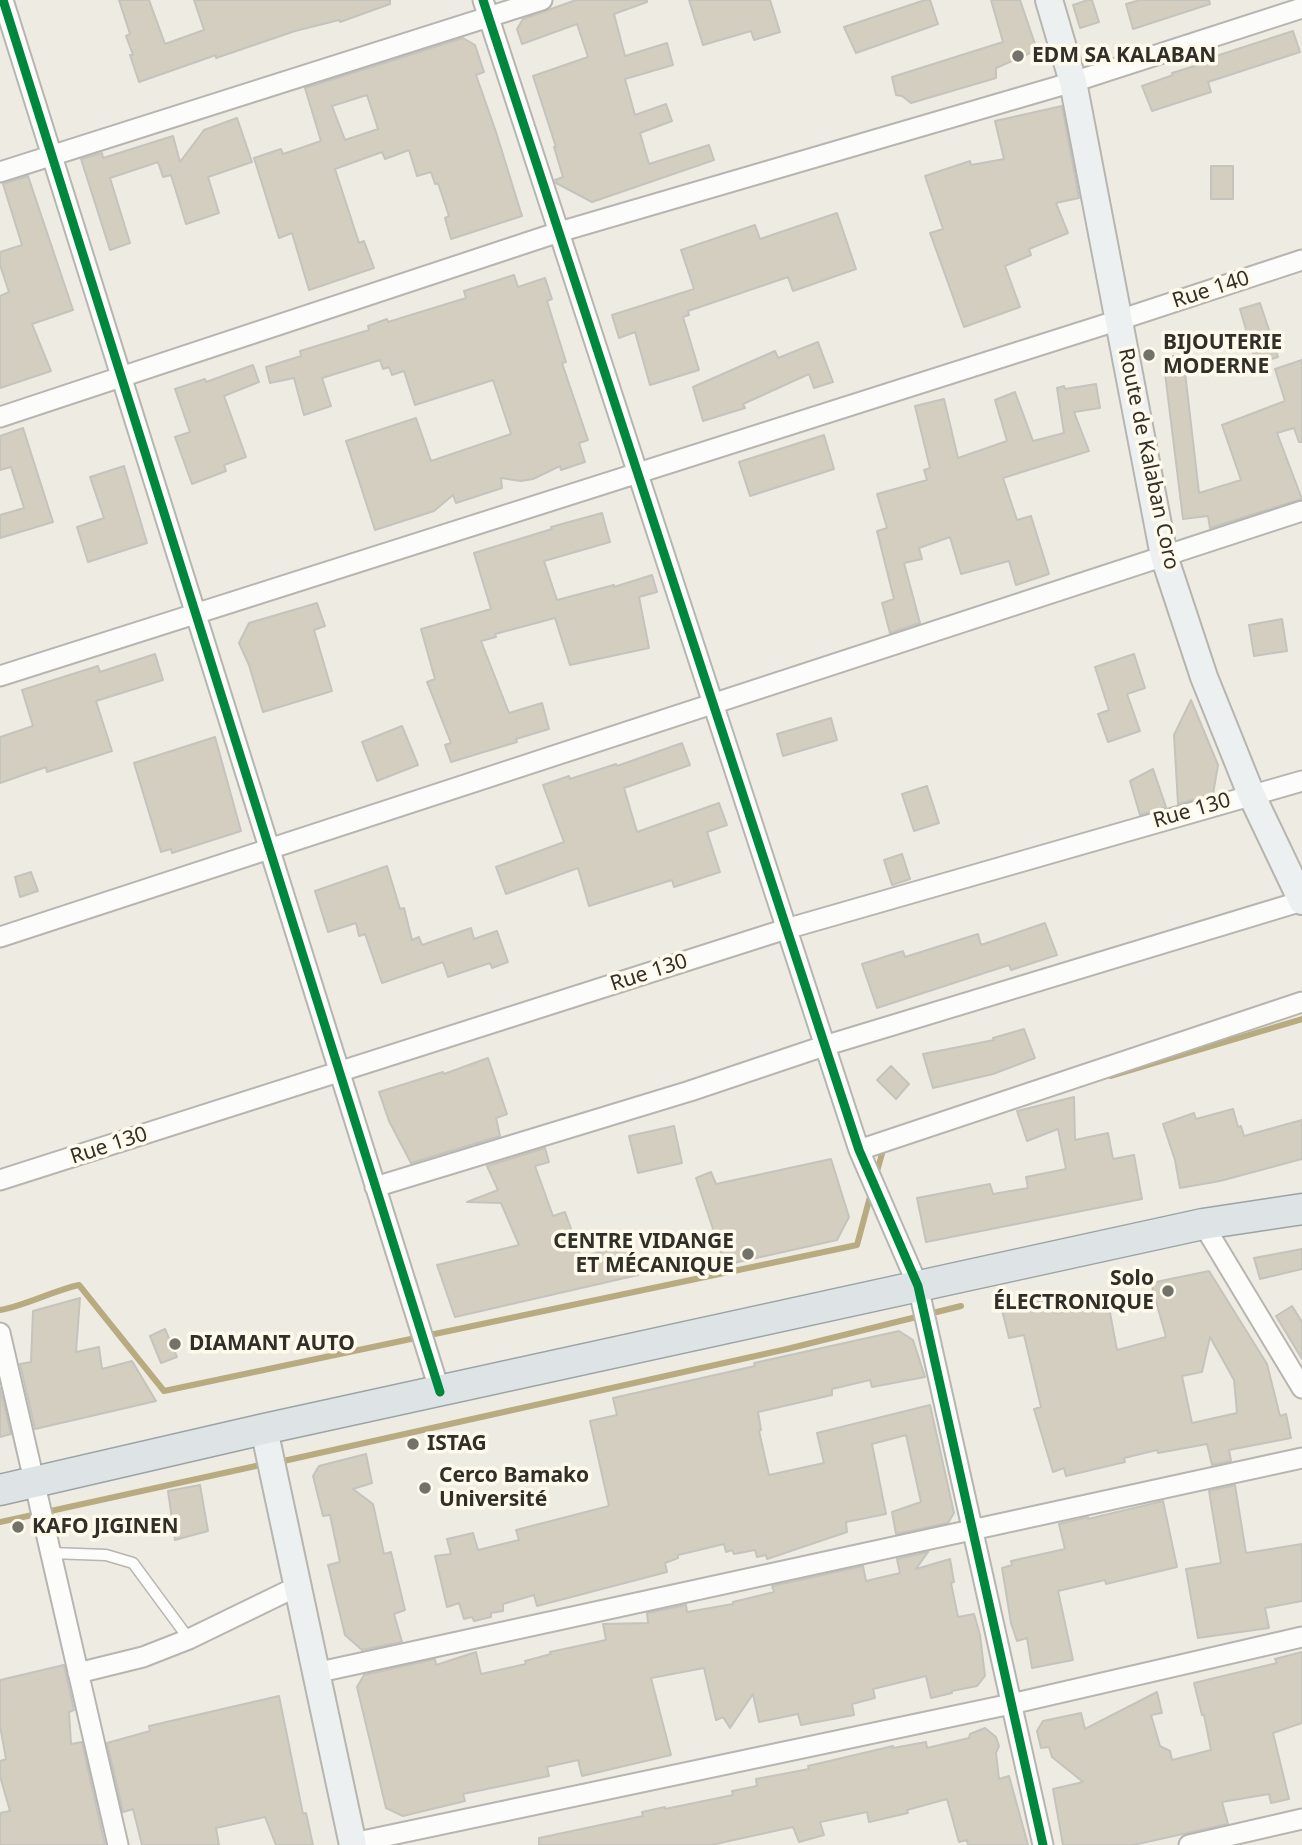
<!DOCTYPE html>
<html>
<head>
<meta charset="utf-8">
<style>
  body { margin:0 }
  canvas { display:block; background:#eeebe3 }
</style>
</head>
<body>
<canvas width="1302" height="1845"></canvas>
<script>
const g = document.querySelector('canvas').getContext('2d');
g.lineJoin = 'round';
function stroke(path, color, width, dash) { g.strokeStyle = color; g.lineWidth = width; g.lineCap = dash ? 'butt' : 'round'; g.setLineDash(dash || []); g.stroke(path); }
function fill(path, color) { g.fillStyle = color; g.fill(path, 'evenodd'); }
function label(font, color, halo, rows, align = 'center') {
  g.font = font + ' "Noto Sans",sans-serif'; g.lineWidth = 7; g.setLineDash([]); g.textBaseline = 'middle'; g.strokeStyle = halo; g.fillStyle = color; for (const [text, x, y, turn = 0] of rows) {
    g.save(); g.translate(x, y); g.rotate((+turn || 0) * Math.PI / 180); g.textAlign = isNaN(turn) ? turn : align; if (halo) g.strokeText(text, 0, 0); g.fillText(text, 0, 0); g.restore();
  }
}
stroke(new Path2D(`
  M1111,1076l191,-57
  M876,1175l7,-25 5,-2
  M0,1310c27,-5 52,-19 79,-25l85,106 693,-146 14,-52
  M279,1462l508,-113 174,-43
  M0,1522l265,-58`), '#b9ab80', 6);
const building = new Path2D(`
  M119,0h30l16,44 39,-14 -10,-30h196v4l-50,18 -1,-2 -44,11 -79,27v-3l-77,27 -9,-27h3l-7,-19 4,-2z
  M576,0h71v2l-33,12 11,42 42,-13 6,22 -48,14 10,36 31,-11 6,17 -32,12 9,31 60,-19 5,15 -122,42 -36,-19 -1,-3 8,-3 -9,-30h2l-23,-71 55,-19 -11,-33 -55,20 -5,-15 6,-10z
  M689,0h81l10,32 -26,8 -3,-9 -48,14z
  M925,0h5l8,24 -82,29 -12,-26z
  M991,0h29l17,50 -41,18v10l-85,25 -9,-7 -6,-1 -4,-18 111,-35z
  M1088,0h4l7,22 -19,6 -7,-23z
  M1140,0h69l1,4 -77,25 -7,-25z
  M1293,31l7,21 -92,30 3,10 -59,19 -10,-25 31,-11 -1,-2 39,-12 -1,-3z
  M463,38l12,7 9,27 -8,3 20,57 26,84 -71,23 -6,-21 4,-2 -11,-33 -3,1 -4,-12 -14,4 -8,-26 -24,9 -3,-7 -47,17 24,74 5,-2 10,27 -65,22 -17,-57 -13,5 -25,-80 27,-9 2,5 38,-13 -16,-53zM367,95l11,34 -33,11 -13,-34z
  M1062,106l17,92 -23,5 12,30 -39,16 2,6 -26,11 15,41 -56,20 -34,-94 13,-4 -18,-53 45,-15 1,4 33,-6 -9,-38z
  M237,118l15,44 -44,15 11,36 -33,11 -15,-49 -8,2 -5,-15 -48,16 20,65 -20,7 -29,-91 21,-6 1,5 70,-22 7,26 24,-32z
  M1211,166h22v33h-22z
  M28,176l45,134 -41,14 19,47 -51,17v-92l9,-4 -9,-27v-13l22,-7 -19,-61z
  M837,213l19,56 -63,22 -5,-14 -100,34 1,4 -6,2 16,53 -49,15 -15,-53 -16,6 -7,-23 82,-26 -13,-39 74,-25 5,14z
  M514,275l4,12 27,-9 7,21 -5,2 19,61 -4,1 26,77 -9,3 6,19 -24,8 -1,-4 -27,13 -12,2 -20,-3 1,10 -46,15 -3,-8 -19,16 -59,19 -29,-89 70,-23 15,43 80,-27 -18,-54 -78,25 -11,-34 -12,4 -3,-8 -6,2 -3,-9 -58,18 9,28 -27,9 -10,-37 -24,5 -4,-16 35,-11 -1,-5 69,-21 -1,-4 19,-7 1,3 78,-24 -2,-7z
  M1260,303l18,54 -22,7 -16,-55z
  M818,342l15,40 -19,6 -5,-14 -66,30 2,4 -42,13 -10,-34 82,-36 3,7z
  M1183,355l16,138 42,-13 -19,-55 63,-24 -10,-32 27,-9v82h-3l-5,-14 -17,5 25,66 -92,29 -2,-12 -25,3 -20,-162z
  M253,365l6,17 -35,14 22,61 -22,8 2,6 -34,13 -17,-47 15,-5 -15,-43 30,-10 1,3z
  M1096,384l4,24 -26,4 15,39 -86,27 14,42 14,-4 18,58 -33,11 -7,-24 -48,13 -11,-37 -31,11 3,11 -18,4 16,60 -30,10 -8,-30 12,-4 -17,-68 10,-3 -10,-34 50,-14 -3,-10 6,-2 -15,-62 29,-7 14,59 49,-17 -12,-41 20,-8 18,49 31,-8 -7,-45 7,-2 1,3z
  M23,428l30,94 -53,16v-23l24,-7 -13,-41 -11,3v-34z
  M824,435l10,34 -84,27 -11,-34z
  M124,466l23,77 -59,19 -11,-35 27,-9 -14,-41z
  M602,513l8,29 -66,19 13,39 57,-15v2l38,-12 5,17 -18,5 10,51 -79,17 -15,-47 -60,16 1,3 -15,4 28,72 33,-10 7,26 -33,10 1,3 -66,20 -6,-17 6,-2 -24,-61 8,-3 -14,-50 70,-20 -17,-56 78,-24 -1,-2z
  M317,603l8,23 -11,4 18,61 -69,21 -14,-47 -10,-22 10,-20z
  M1282,619l5,32 -33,5 -5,-31z
  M155,654l8,26 -67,21 16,50 -65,21 -1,-5 -46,16v-46l33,-11 -11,-36 76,-24 2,6z
  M1134,654l11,34 -18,6 13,37 -32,11 -10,-28 11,-4 -14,-43z
  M1191,700l27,65 -5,29 -35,10 -4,-69z
  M831,718l6,22 -54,16 -6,-22z
  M402,726l16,39 -41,16 -15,-39z
  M215,737l26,94 -69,22 -1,-4 -10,3 -27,-89z
  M682,743l8,22 -66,23 13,44 82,-29 8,22 -20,7 13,40 -46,15 -2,-7 -83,26 -11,-38 -72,26 -10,-27 68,-25 -21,-57 26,-9 1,3 46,-15 1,2z
  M1153,769l13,38 -26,8 -10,-34z
  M927,786l12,37 -25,8 -12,-37z
  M902,854l8,25 -18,6 -8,-25z
  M387,866l13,43 4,-1 8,32 7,-3 3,8 49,-17 3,11 23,-8 11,31 -16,6 -2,-5 -42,14 -5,-15 -61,21 -17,-49 -6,2 -3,-13 -28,9 -13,-41z
  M31,872l7,19 -18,6 -5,-20z
  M1045,923l12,32 -46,15 -2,-5 -132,43 -15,-44 41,-13 2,6 73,-23 3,11z
  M1024,1029l11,29 -42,16 -60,14 -10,-34 71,-14 -1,-2z
  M488,1058l19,56 -11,4 4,18 -89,27 -22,-42 -10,-29 64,-20 1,2z
  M891,1066l18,18 -13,15 -19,-19z
  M1074,1097l1,43 33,-7 5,26 21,-4 8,44 -216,43 -9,-44 73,-14 3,10 35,-6 -2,-11 40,-8 -8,-40 -31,12 -10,-30z
  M1233,1109l5,18 3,-1 3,10 58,-16v39l-82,22 -40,7 -5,-28 -12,-36 31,-11 2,6z
  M674,1126l8,37 -44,10 -9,-37z
  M545,1148l4,14 -14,4 18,50 12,-4 16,45 50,-13 7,31 -183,42 -18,-52 82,-20 -18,-42 -34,-1 31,-12 -11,-24z
  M831,1159l18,58 -12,23 -112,25 -29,-87 15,-6 5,12z
  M1302,1249v20l-42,10 -6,-21z
  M1209,1271l58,93 13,52 6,-2 5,24 -62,12 2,11 -19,4 -5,-21 -49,9 -1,-3 -33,8 1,4 -59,14 -2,-8 -11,4 -19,-63 7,-2 -17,-72 -15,3 -7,-28 49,-12 4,15 53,-11 9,48 49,-13 -15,-54zM1210,1337l24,43 3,33 -45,10 -10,-47 20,-4z
  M80,1298l-4,54 23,-5 3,22 30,-8 24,40 -121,28 -15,-65 11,-2 2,-51z
  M1292,1306l10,16v37l-26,-43z
  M165,1329l12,28 -16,6 -11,-27z
  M899,1331l14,9 12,37 -53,10 -2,-7 -38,9v6l-74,17 3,18 -2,1 10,44 55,-12 -7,-30 113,-28 24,108 -6,10 -52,11 -4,-22 29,-10 -15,-67 -34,9 14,70 -40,8 1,10 -80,27 -1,-4 -9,2 -2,-7 -21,4 -2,-4 -6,2 -2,-8 -46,11v3l-13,5 2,9 -130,34 -3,-11 -31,9v7l-12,2v4l-17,4 -2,-4 -8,2 -5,-16 -12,4 -12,-51 16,-2 -4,-15 26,-6 5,17 41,-10 -3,-10 93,-24 -19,-85 27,-6 -4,-17 142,-32 -1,-3z
  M0,1388l11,46 -11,3z
  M366,1454l6,29 -19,6 20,15 11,50 7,-2 14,58 -11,4 8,28 -40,8 -17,-15 -17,-70 12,-3 -10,-47 -7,1 -10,-40 6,-10z
  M200,1485l8,46 -33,9 -7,-49z
  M1235,1485l11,68 56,-9v57l-37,7 4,20 -71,10 -12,-69 35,-6 -12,-72z
  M1163,1501l14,66 -71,17 -1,-4 -47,11 15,69 -41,8 -5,-30 -10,3 -6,-18 -9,-55 10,-3 -1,-4 54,-12 -6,-25 29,-7v2z
  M928,1552l-12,17 34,-10 4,23 -3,1 7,34 16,-3 6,21 5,41 -8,10 -25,5v2l-21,5 -5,-22 -53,13 2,9 -23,6 2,11 -53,10 -3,-11 -39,8 -6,-28 -23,34 -7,-11 -7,3 -12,-52 -53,10 20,77 -89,21 -4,-16 -31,7 2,9 -86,18 2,7 -62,15 -17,-8 -29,-121 7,-12 71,-16 1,6 40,-13 5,22 45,-10 -1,-3 26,-7 -1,-2 56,-12 -3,-16 45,-1 -1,-10 39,-8 1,7 46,-8v-2l41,-10 -2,-6 91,-20 3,15 34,-8 -3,-14z
  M1302,1652v71l-29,10 16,66 -18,4 -2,-9 -47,8 6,22 -95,21h-70l-10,-56 30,-7 -31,-25 -3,-10 -8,1 -4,-17 6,-10 38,-8 4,16 72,-37 5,21 -11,2 9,31 10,5 2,9 39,-10 -7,-35h-2l-8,-32 83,-20 -2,-4z
  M64,1665l10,45 -5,2 2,32 11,-2 23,103h-105v-32l10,-2 -10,-35v-15l6,-2 -6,-33v-46z
  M279,1696l24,118 3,-1 7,32h-37l-11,-28 -49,11 3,17h-77l-9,-36 -10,3 -16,-69 43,-12 -1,-5z
  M985,1728l11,9 3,9 -3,7 3,26 10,-3 19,69h-60l-1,-5 -8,2 -12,-43 -40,11 1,3 -39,9 -2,-10 -47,10 4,13 -25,7 -6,-15 -82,18h-172v-7l104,-22 -1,-4 23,-5v2l68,-14 -1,-4 25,-5 -1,-7 53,-10 -1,-3 85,-20v2l33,-6 1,6 42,-10 1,-4z`);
fill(building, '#d3cebf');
stroke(building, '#c5c3bd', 2);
const lane = new Path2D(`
  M51,1553l55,2 27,8 56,76`);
const street = new Path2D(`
  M3,0l437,1392
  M483,0l376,1150 59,136 125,559
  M0,172l542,-172
  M0,417l559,-185 514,-150 229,-74
  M0,676l1119,-356 183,-60
  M0,937l1302,-426
  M859,1150l443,-148
  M0,1180l786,-251 516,-148
  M375,1187l315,-96 134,-45 478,-145
  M1203,1224l99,164
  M0,1333l118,512
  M78,1673l65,-16 46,-18 107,-52
  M315,1673l987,-215
  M353,1843l658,-139 291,-67
  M1189,1845l113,-26`);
const secondary = new Path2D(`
  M1049,0l24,82 91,474 40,121 47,117 51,107
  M264,1429l89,416`);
const primary = new Path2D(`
  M0,1490l264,-61 939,-205 99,-15`);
stroke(lane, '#b7b5af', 13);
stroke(street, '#b7b5af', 23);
stroke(secondary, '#b7b5af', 30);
stroke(primary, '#9aa4a4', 33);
stroke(lane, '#fcfcfb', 10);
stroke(street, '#fcfcfb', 19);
stroke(secondary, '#edf0f0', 26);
stroke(primary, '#dee4e6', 30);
stroke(new Path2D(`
  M3,0l437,1392
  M483,0l376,1150 59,136 125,559`), '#00873e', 9);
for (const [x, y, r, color] of [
  [1018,56,7,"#72716a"],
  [1149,355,7,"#72716a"],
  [748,1254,7,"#72716a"],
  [1168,1291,7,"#72716a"],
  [175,1344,7,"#72716a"],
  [413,1444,7,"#72716a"],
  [425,1488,7,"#72716a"],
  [18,1527,7,"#72716a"]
]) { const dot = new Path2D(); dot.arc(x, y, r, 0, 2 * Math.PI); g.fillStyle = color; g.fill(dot); stroke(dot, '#fffaec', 2.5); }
label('bold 21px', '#302f29', '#fffaec', [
  ["EDM SA KALABAN",1032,56],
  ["BIJOUTERIE",1163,343],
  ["MODERNE",1163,367],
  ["CENTRE VIDANGE",734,1242,"right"],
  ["ET MÉCANIQUE",734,1266,"right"],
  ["Solo",1154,1279,"right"],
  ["ÉLECTRONIQUE",1154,1303,"right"],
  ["DIAMANT AUTO",189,1344],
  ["ISTAG",427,1444],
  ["Cerco Bamako",439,1476],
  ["Université",439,1500],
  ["KAFO JIGINEN",32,1527]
], 'left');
label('21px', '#302f29', '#fffaec', [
  ["Rue 140",1211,290,-18],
  ["Route de Kalaban Coro",1148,459,78],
  ["Rue 130",1192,811,-16],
  ["Rue 130",649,973,-18],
  ["Rue 130",109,1146,-18]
]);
</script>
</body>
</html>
